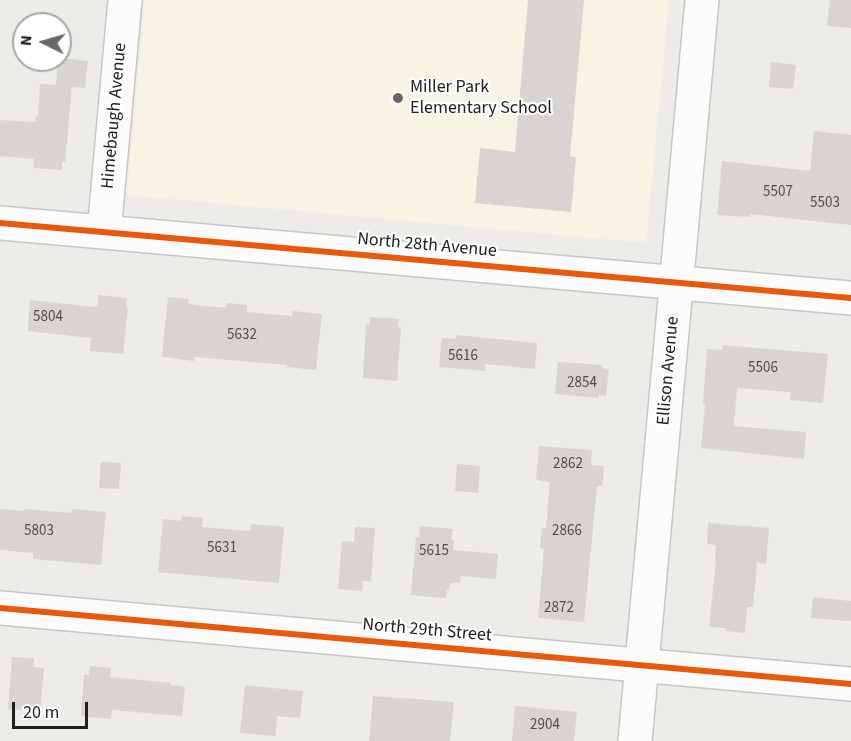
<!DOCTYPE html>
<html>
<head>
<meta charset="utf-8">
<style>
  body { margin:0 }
  #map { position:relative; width:851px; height:741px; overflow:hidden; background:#eeece9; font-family:"Source Sans 3",sans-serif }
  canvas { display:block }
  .north { position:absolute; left:12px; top:12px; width:60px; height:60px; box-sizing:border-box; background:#fff; border:2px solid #a6a6a6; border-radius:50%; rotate:275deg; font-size:16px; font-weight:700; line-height:24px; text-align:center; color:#202020 }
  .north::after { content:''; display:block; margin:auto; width:21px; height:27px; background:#686766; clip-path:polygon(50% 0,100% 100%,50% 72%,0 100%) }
  .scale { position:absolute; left:12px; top:702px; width:76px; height:27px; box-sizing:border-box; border:3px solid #202020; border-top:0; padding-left:8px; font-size:18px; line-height:21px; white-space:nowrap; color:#202020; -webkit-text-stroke:4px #fff; paint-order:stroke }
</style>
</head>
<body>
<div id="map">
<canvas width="851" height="741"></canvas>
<div class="north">N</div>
<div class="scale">20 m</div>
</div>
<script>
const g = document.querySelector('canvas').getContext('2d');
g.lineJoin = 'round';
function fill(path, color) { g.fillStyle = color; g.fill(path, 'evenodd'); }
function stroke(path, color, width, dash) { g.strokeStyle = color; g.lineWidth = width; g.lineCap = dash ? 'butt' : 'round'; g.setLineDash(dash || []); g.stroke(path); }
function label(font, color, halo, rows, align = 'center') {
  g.font = font + ' "Source Sans 3",sans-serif'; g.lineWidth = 4.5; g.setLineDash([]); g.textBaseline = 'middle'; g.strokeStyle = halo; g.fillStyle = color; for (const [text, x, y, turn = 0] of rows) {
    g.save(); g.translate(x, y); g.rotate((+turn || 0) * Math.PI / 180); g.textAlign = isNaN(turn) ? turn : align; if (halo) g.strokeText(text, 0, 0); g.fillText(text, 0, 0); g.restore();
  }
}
fill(new Path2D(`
  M145,0h524l-23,243 -519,-48z`), '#f7f4e5');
fill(new Path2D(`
  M528,0h56l-14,156 6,1 -5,55 -96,-9 5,-55 35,4z
  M830,0h21v28l-24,-2z
  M60,58l28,3 -3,27 -13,-1 -7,75h-3v8l-29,-2 1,-9 -34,-3v-36l35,2 1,-7 2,1 2,-32 16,1 2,-25h2z
  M771,62l25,3 -3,24 -24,-2z
  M814,131l37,4v90l-101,-11v3l-33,-2 5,-54 88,10z
  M98,295l29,3 -1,10 2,1 -5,45 -33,-3 1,-13 -63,-7 2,-31 64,7 3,-1z
  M168,297l21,2 -1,5 38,4 1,-5 20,2v7l45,4 1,-5 29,3 -6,56 -29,-3v-2l-92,-8 -1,4 -32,-4z
  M370,317l29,2 -1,8h3l-4,54 -34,-3 3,-54 4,1z
  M456,335l81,8 -2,26 -50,-5v7l-46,-4 3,-29 14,1z
  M723,345l105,9 -5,49 -33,-3 1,-8 -54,-4 -3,38 72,6 -2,27 -103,-11 4,-44h-2l4,-55 15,1z
  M558,362l44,3v3l7,1 -3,27 -7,-1v3l-44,-4z
  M539,446l53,4 -1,15 13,1 -2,20h-5l-13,136 -46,-4 6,-69 -4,-1 2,-20h4l4,-46 -14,-2z
  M101,462l20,1 -2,26 -20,-1z
  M457,464l23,2 -2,27 -23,-2z
  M0,509l24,2 1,-2 46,4 1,-4 34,3 -5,53 -68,-6v-6l-33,-3z
  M182,516l21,2 -1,9 48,4 1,-7 33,3 -5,56 -121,-11 5,-53 18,2z
  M708,523l61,5 -3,36 -9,-1 -4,44h-6l-2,26 -19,-2v-3l-17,-1 7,-67 -1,-1 1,-14 -9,-1z
  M420,526l33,3 -2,11 3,1 -1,9 45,4 -2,25 -35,-3 -1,7h-10l-1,7h-2l-1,8 -35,-3 5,-58h3z
  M355,527l20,1 -4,53h-8l-1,10 -24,-2 4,-48 12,1z
  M813,597l38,4v20l-40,-3z
  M12,657l22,1v9l10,1 -4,44 -32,-3z
  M90,666l21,2 -1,9 61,6v2l14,2 -3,29 -70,-6 -1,9 -30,-3 3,-41h5z
  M245,685l58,6 -3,27 -23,-2 -2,20 -35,-3z
  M373,696l81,6 -4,39h-81z
  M515,706l62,6 -3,29h-62z`), '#d7d4d1');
const minor = new Path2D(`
  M0,223l851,75
  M104,232l21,-232
  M0,608l851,76
  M635,741l67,-741`);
stroke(minor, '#c7c6c5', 36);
stroke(minor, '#fcfcfc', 33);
stroke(new Path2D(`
  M0,223l851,75
  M0,608l851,76`), '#e8590c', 6);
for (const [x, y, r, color] of [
  [398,98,6,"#686766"]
]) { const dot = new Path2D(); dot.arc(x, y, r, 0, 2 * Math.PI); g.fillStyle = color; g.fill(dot); stroke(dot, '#fff', 2); }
label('15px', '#4e4d4c', null, [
  ["5507",778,193],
  ["5503",825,204],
  ["5804",48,318],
  ["5632",242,336],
  ["5616",463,357],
  ["5506",763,369],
  ["2854",582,384],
  ["2862",568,465],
  ["5803",39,532],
  ["2866",567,532],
  ["5631",222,549],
  ["5615",434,552],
  ["2872",559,609],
  ["2904",545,726]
]);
label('18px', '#202020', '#fff', [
  ["Miller Park",410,88],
  ["Elementary School",410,109]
], 'left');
label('18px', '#202020', '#fff', [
  ["Himebaugh Avenue",115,116,-85],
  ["North 28th Avenue",427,246,5],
  ["Ellison Avenue",669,371,-85],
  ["North 29th Street",427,631,5]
]);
</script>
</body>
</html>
